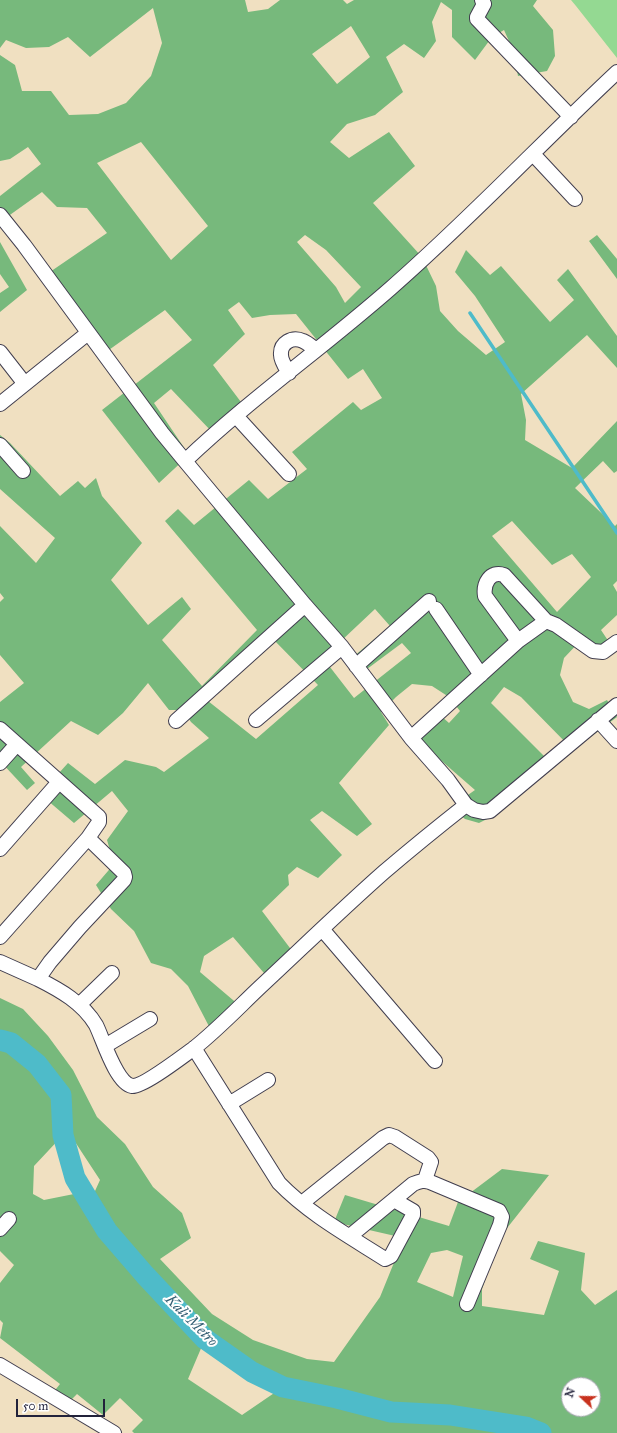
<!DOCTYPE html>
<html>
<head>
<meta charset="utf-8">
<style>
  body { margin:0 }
  #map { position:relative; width:617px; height:1433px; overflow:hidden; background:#f0e0c1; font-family:"IM FELL Great Primer",serif }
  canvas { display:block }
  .north { position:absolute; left:561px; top:1377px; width:40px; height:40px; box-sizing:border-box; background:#fff; border:1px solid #a7a7b1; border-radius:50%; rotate:292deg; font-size:11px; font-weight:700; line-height:16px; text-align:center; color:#22223b }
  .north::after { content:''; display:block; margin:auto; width:14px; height:18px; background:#c8321e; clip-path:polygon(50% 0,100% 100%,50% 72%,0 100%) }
  .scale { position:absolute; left:16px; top:1399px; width:89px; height:18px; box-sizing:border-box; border:2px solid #22223b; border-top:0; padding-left:5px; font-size:12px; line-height:14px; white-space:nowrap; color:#22223b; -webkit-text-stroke:3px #fff; paint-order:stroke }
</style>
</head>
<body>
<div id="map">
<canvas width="617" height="1433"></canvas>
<div class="north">N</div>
<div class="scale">50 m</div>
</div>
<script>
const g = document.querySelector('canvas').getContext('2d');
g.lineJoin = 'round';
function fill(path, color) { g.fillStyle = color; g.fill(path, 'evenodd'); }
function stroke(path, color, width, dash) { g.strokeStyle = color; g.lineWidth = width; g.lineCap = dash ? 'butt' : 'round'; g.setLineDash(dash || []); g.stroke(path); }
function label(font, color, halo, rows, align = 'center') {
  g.font = font + ' "IM FELL Great Primer",serif'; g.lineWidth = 4; g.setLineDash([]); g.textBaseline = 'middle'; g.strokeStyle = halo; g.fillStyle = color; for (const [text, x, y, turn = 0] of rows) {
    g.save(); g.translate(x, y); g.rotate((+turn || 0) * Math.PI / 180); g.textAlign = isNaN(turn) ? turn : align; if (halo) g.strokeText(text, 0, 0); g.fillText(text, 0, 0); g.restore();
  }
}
fill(new Path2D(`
  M571,0h46v58l-41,-52z`), '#94d992');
fill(new Path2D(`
  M0,0h245l3,12 20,-3 12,-9h63l4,4 7,-4h183l-4,6 20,24 2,26 -8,15 -29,5 -5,-26 -9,-20 -12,7 -17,23 -23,-23v-27l-11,-8 -9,20 4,19 -12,17 -20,-14 -18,13 17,35 -28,23 -28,9 -17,18 19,16 40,-26 26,34 -42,37 49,54 14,29 4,25 18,20 28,24 19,-13 -30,-46 -20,-24 11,-22 24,25 11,-9 49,56 24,-22 -17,-20 11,-11 49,67v32l-30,-33 -66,59 5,26 -1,20 47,28 45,-47v50l-3,2 -11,-12 -28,27 40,38 2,-2v57l-4,4 4,7v23l-16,15 8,12 -12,12 -16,-14 -17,18 -4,17 13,27 16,7 18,-9 10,17 -44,33 -52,-53 -17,-10 -13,16 62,62 -62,52 -12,6 -14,-4 -14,-12 24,-17 -46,-40 -19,-21 17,-13 13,-1 9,8 11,-12 -11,-14 -17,-11 -20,-2 -16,13 -15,15 8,13 -50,58 33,41 -15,12 -35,-25 -12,9 32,35 -24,23 -21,-11 -9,8 1,10 -27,26 34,45 -26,24 -37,-43 -29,19 -4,16 40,34 -27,28 -25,-48 -17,-17 -20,-6 -17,-32 -23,-22 -15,-24 18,-21 -7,-24 21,-29 -16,-20 -38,32 -34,-29 28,-31 27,21 30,-24 31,7 8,5 45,-34 -18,-16 -8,-12h-14l-21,-27 -25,30 -25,22 -27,-14 -50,46 14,16 -8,7 -27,-29v-59l24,-19 -24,-28v-53l4,-4 -4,-5v-67l36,37 19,-25 -55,-49v-54l10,8 50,53 18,-15 7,7 11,-10 6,18 40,47 -31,37 37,45 34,-28 9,12 -29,31 40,46 55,-56 -92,-109 13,-12 16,16 55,-45 19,19 39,-30 -15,-17 61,-50 8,8 21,-12 -19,-29 -15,10 -52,-65 -26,1 -18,3 -13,-16 -11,8 17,24 -32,31 31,41 -31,27 -42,-44 -17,14 35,52 -30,28 -57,-73 90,-70 -27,-30 -59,42 -35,-31 -27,-45 63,-43 -20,-25 -30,-1 -15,-15 -42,30v-26l41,-32 -13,-17 -18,12 -10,2v-106l15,10 7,26h29l18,24 29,-1 28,-11 25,-27 11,-33 -9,-35 -63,49 -22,-20 -19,10 -23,1 -20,-8 -6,8zM351,26l19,31 -33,27 -25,-30zM141,142l67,84 -37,34 -74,-97zM305,235l21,15 35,37 -16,16 -9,-16 -39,-45zM512,521l40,44 20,-11 19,23 -34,35 -65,-76zM375,609l15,17 -43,36 12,13 43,-32 9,10 -57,45 -31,-40zM273,639l45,46 -62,54 -48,-38z
  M597,235l20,24v20l-28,-38z
  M0,242l27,48 -27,22v-19l9,-6 -9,-13z
  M0,998l23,11 25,27 25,34 24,47 28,27 28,43 29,26 9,25 -31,21 52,55 41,26 54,19 27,3 46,-65 24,-59 -70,-16 11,-27 104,31 9,-24 44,-33 47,6 -49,62 -18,52v17l62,9 15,-44 -29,-12 8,-18 47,12 -4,37 14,15 22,-15v143h-483l-2,-2 11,-11 -23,-22 -17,17 -26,-21 -12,12 -13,-12 8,-10 -60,-46 3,-15 -3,-3v-37l14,-18 -14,-14zM62,1122l38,58 -10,22 -6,-10 -40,8 -11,-6 1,-28 29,-31zM447,1250l16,6 -10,41 -36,-15 14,-29zM205,1339l47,33 31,15 -41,28 -54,-36zM569,1385h24v24h-24z`), '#77b97c');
stroke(new Path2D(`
  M470,313l147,220`), '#4ebbc9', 3.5);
stroke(new Path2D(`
  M0,1040l11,3 26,21 24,31 2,40 12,43 32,53 38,44 60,64 47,33 31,15 54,11 54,14 59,3 76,12 15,6`), '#4ebbc9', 21);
const minor = new Path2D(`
  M482,0l2,4 -7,13v2l94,98
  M533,154l42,45
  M0,215l24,30 138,188 23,28c65,-62 139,-114 206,-173 79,-69 150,-145 226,-216
  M0,352l25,32
  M289,373c-3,-5 -8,-12 -8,-18 -1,-12 11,-19 22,-14 5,2 9,6 13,9
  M0,404l88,-71
  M236,416l53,58
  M0,445l23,26
  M185,461l120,144 37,42 69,91 37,42 18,25 8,5 9,2 7,-1 127,-106
  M436,609l45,66
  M518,641l28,-20 10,4 37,26 10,1 14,-10
  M356,666l73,-65
  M256,720l86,-73
  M598,720l19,21
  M176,721l129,-116
  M0,729l99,88v5l-11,16 -88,99
  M411,738l107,-97 -33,-45c-2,-12 5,-26 19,-21l42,46
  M0,763l17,-19
  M88,838l36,35 1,4 -1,3 -44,47 -30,35 -12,17c22,11 45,24 58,46 7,14 20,58 36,61 11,1 51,-30 61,-37 23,-18 44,-40 65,-60 42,-39 83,-79 126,-117 27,-23 54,-45 82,-67
  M0,849l59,-67
  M322,929l113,132
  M0,962l38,17
  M79,1005l33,-32
  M105,1046l45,-27
  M194,1048l85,135c30,31 70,53 106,76l6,-3 22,-41v-4l-19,-11
  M229,1104l39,-24
  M302,1203l81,-65 6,-3 6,2 33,21 3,4 -6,18
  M0,1229l9,-10
  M350,1236l63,-52c7,-3 11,-4 17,-2l69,29 3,6 -2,8 -33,79
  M0,1365l114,68`);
stroke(minor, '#413e4f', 16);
stroke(minor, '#fff', 14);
label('italic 15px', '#345f74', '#fff', [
  ["Kali Metro",191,1321,45]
]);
</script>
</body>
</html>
